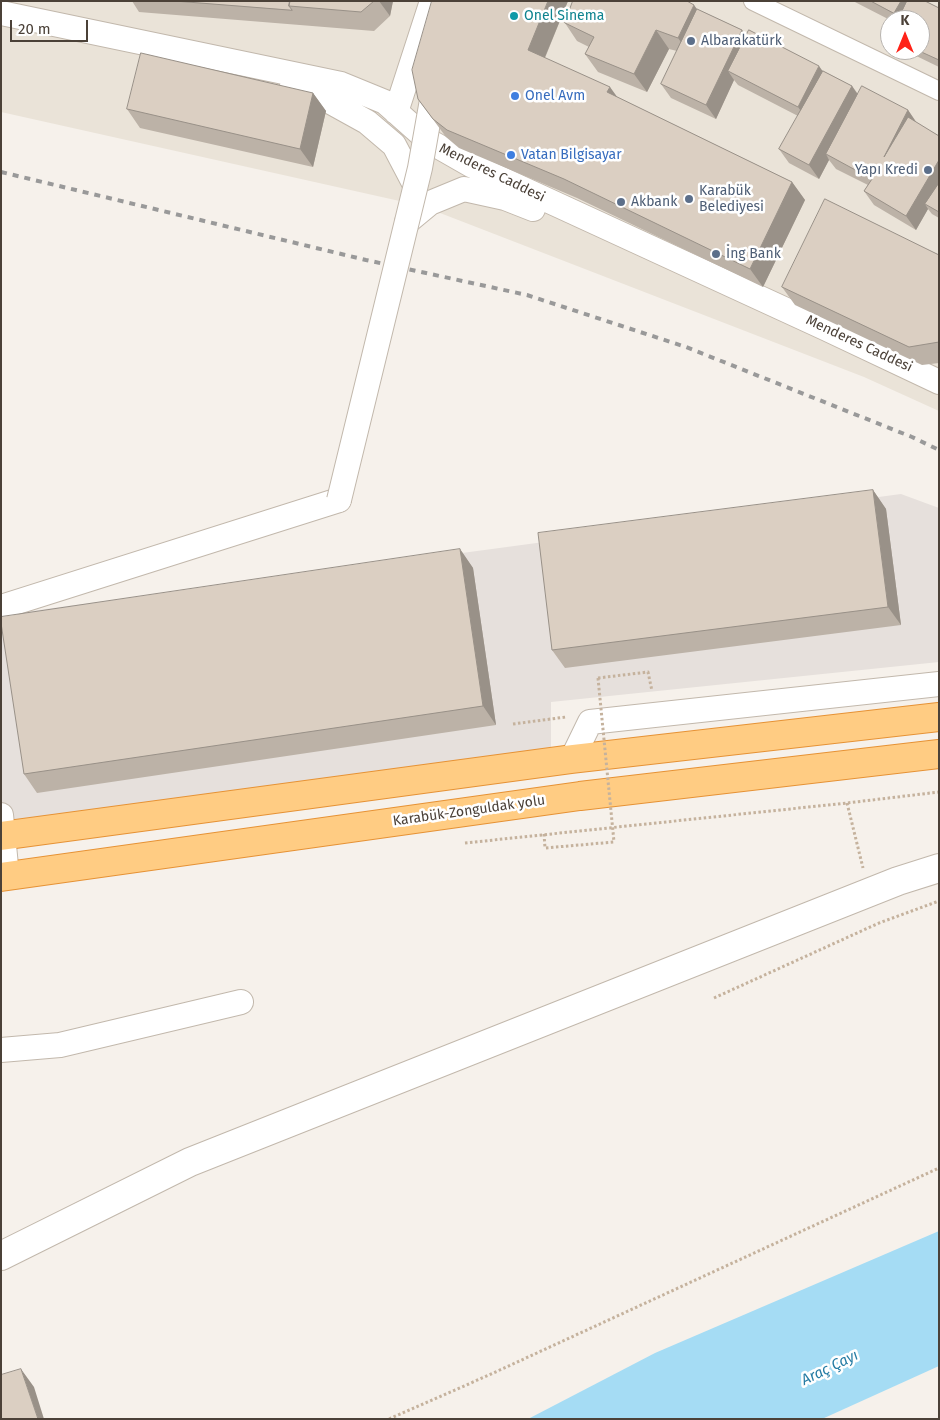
<!DOCTYPE html>
<html>
<head>
<meta charset="utf-8">
<style>
  body { margin:0 }
  #map { position:relative; width:940px; height:1420px; overflow:hidden; background:#f6f1eb; font-family:"Fira Sans",sans-serif }
  canvas { display:block }
  .frame { position:absolute; inset:0; border:2px solid #4b4138; pointer-events:none }
  .north { position:absolute; left:880px; top:10px; width:50px; height:50px; box-sizing:border-box; background:#fff; border:1px solid #b7b3af; border-radius:50%; rotate:0deg; font-size:14px; font-weight:700; line-height:20px; text-align:center; color:#4b4138 }
  .north::after { content:''; display:block; margin:auto; width:18px; height:22px; background:#ff2218; clip-path:polygon(50% 0,100% 100%,50% 72%,0 100%) }
  .scale { position:absolute; left:10px; top:20px; width:78px; height:22px; box-sizing:border-box; border:2px solid #4b4138; border-top:0; padding-left:6px; font-size:15px; line-height:18px; white-space:nowrap; color:#4b4138; -webkit-text-stroke:4px #fff; paint-order:stroke }
</style>
</head>
<body>
<div id="map">
<canvas width="940" height="1420"></canvas>
<div class="frame"></div>
<div class="north">K</div>
<div class="scale">20 m</div>
</div>
<script>
const g = document.querySelector('canvas').getContext('2d');
g.lineJoin = 'round';
function fill(path, color) { g.fillStyle = color; g.fill(path, 'evenodd'); }
function stroke(path, color, width, dash) { g.strokeStyle = color; g.lineWidth = width; g.lineCap = dash ? 'butt' : 'round'; g.setLineDash(dash || []); g.stroke(path); }
function label(font, color, halo, rows, align = 'center') {
  g.font = font + ' "Fira Sans",sans-serif'; g.lineWidth = 5; g.setLineDash([]); g.textBaseline = 'middle'; g.strokeStyle = halo; g.fillStyle = color; for (const [text, x, y, turn = 0] of rows) {
    g.save(); g.translate(x, y); g.rotate((+turn || 0) * Math.PI / 180); g.textAlign = isNaN(turn) ? turn : align; if (halo) g.strokeText(text, 0, 0); g.fillText(text, 0, 0); g.restore();
  }
}
fill(new Path2D(`
  M1,1h938v410l-75,-34 -442,-171 -421,-94zM890,20h30v30h-30z`), '#eae3d8');
fill(new Path2D(`
  M901,494l38,14v154l-388,40v47l-550,73v-207z`), '#e6e0dc');
fill(new Path2D(`
  M939,1231v135l-117,53h-294l127,-66z`), '#a5dcf4');
const pedestrian = new Path2D(`
  M753,1l186,90`);
const minor = new Path2D(`
  M1,13l340,71 44,18 44,39 42,24 354,163 114,54
  M292,83l28,13 47,26 27,23 21,40
  M396,112l36,-111
  M407,222l23,-19 34,-14 41,9 28,11
  M1,607l338,-107
  M572,759l18,-37 349,-38
  M1,815l6,61
  M1,1050l59,-5 181,-43`);
const tertiary = new Path2D(`
  M1,1256l189,-94 708,-281 41,-13`);
const trunk = new Path2D(`
  M1,836l571,-77 367,-42
  M1,877l579,-81 359,-42`);
stroke(pedestrian, '#c2b8ac', 20);
stroke(minor, '#c2b8ac', 26);
stroke(tertiary, '#c2b8ac', 30);
stroke(trunk, '#e69235', 30);
stroke(new Path2D(`
  M598,678l50,-6 4,19
  M513,724l53,-7
  M847,803l16,65
  M544,834l1,14 69,-6
  M465,843l382,-40 92,-11
  M714,998l165,-75 60,-22
  M389,1419l100,-44 450,-207`), '#c5b29d', 3, [2.5, 2.5]);
stroke(pedestrian, '#fff', 18);
stroke(minor, '#fff', 24);
stroke(tertiary, '#fff', 28);
stroke(trunk, '#ffcc83', 28);
stroke(new Path2D(`
  M1,172l365,88 161,35 159,52 226,90 27,13`), '#999', 4, [6, 6]);
const minorBridge = new Path2D(`
  M339,500l81,-332 15,-85`);
stroke(minorBridge, '#c2b8ac', 26, []);
stroke(new Path2D(`
  M598,678l16,164`), '#c5b29d', 3, [2.5, 2.5]);
stroke(minorBridge, '#fff', 24);
fill(new Path2D(`
  M132,1h261l-3,15 -16,15 -235,-19z
  M568,1l-23,57 72,39 175,85 13,18 -42,87 -186,-89 -118,-50 -13,-11 -28,-38z
  M853,1h72l14,7v59l-35,-17h16v-30h-30z
  M697,9l45,21 4,6 77,35 29,15 6,8 50,16 9,13 22,13v82l-7,-4 -4,-5 -12,21 -42,-25 -10,-14 4,-6 -32,-16 -7,-9 -10,19 -30,-16 -10,-14 19,-33 -60,-31 -4,-5 -18,39 -45,-21 -10,-14 16,-33 -8,-2 -22,43 -49,-20 -13,-18 4,-7 -12,-6 -12,-18z
  M313,93l13,18 -13,56 -173,-39 -13,-19z
  M939,255v108l-17,2 -127,-60 -13,-18z
  M873,490l13,19 15,116 -336,43 -13,-18z
  M460,549l13,19 23,157 -459,68 -13,-19z`), '#bcb2a7');
fill(new Path2D(`
  M379,1h14l-3,15z
  M548,1h20l-28,68 -12,-19z
  M901,1h17l-19,19 -5,-7z
  M694,5l13,18 -16,33 -13,-18z
  M656,30l13,19 -22,43 -13,-18z
  M742,30l10,15 -24,26 6,9 -18,39 -10,-14z
  M819,66l10,14 -21,41 -10,-14z
  M852,86l10,15 -36,53 3,6 -10,19 -10,-14z
  M610,87l13,18 -16,-13z
  M313,93l13,18 -13,56 -13,-18z
  M908,110l10,15 -34,32z
  M939,160v31l-14,13 3,5 -12,21 -10,-14z
  M792,182l13,18 -42,87 -13,-18z
  M873,490l13,19 15,116 -13,-18z
  M460,549l13,19 23,157 -13,-19z
  M21,1369l13,18 10,32h-6z`), '#999188');
const building = new Path2D(`
  M175,1h115l-1,5 3,4z
  M290,1h84l-13,11 -72,-6z
  M432,1h116l-20,49 82,37 -3,5 185,90 -42,87 -186,-90 -117,-49 -14,-11 -15,-20 -6,-29z
  M573,1h114l7,4 -16,33 -22,-8 -22,44 -49,-20 9,-17 -29,-14z
  M871,1h30l-7,12z
  M907,1h18l14,7v52l-22,-10h3v-30h-22z
  M697,9l45,21 -36,75 -45,-21z
  M749,30l70,36 -21,41 -70,-36z
  M141,53l172,40 -13,56 -173,-40z
  M823,71l29,15 -43,79 -30,-16z
  M862,86l46,24 -24,47 24,-40 31,19v24l-33,56 -42,-25 8,-12 -46,-25z
  M939,183v29l-14,-8z
  M825,199l114,56v87l-30,5 -127,-60z
  M873,490l15,117 -336,43 -14,-117z
  M460,549l23,157 -459,68 -23,-151v-6z
  M21,1369l17,50h-37v-44z`);
fill(building, '#dbcfc2');
stroke(building, '#999188', 1);
for (const [x, y, r, color] of [
  [514,16,5,"#0f9aa8"],
  [691,41,5,"#5c6f8a"],
  [515,96,5,"#3f7fe0"],
  [511,155,5,"#3f7fe0"],
  [928,170,5,"#5c6f8a"],
  [689,199,5,"#5c6f8a"],
  [621,202,5,"#5c6f8a"],
  [716,254,5,"#5c6f8a"]
]) { const dot = new Path2D(); dot.arc(x, y, r, 0, 2 * Math.PI); g.fillStyle = color; g.fill(dot); stroke(dot, '#fff', 2); }
label('14px', '#0d838f', '#fff', [
  ["Onel Sinema",524,16]
], 'left');
label('14px', '#4e5e75', '#fff', [
  ["Albarakatürk",701,41],
  ["Yapı Kredi",918,170,"right"],
  ["Karabük",699,191],
  ["Belediyesi",699,207],
  ["Akbank",631,202],
  ["İng Bank",726,254]
], 'left');
label('14px', '#366cbe', '#fff', [
  ["Onel Avm",525,96],
  ["Vatan Bilgisayar",521,155]
], 'left');
label('14px', '#4b4138', '#fff', [
  ["Menderes Caddesi",492,173,26],
  ["Menderes Caddesi",859,344,25],
  ["Karabük-Zonguldak yolu",469,811,-8]
]);
label('italic 15px', '#267ca4', '#fff', [
  ["Araç Çayı",830,1368,-26]
]);
</script>
</body>
</html>
